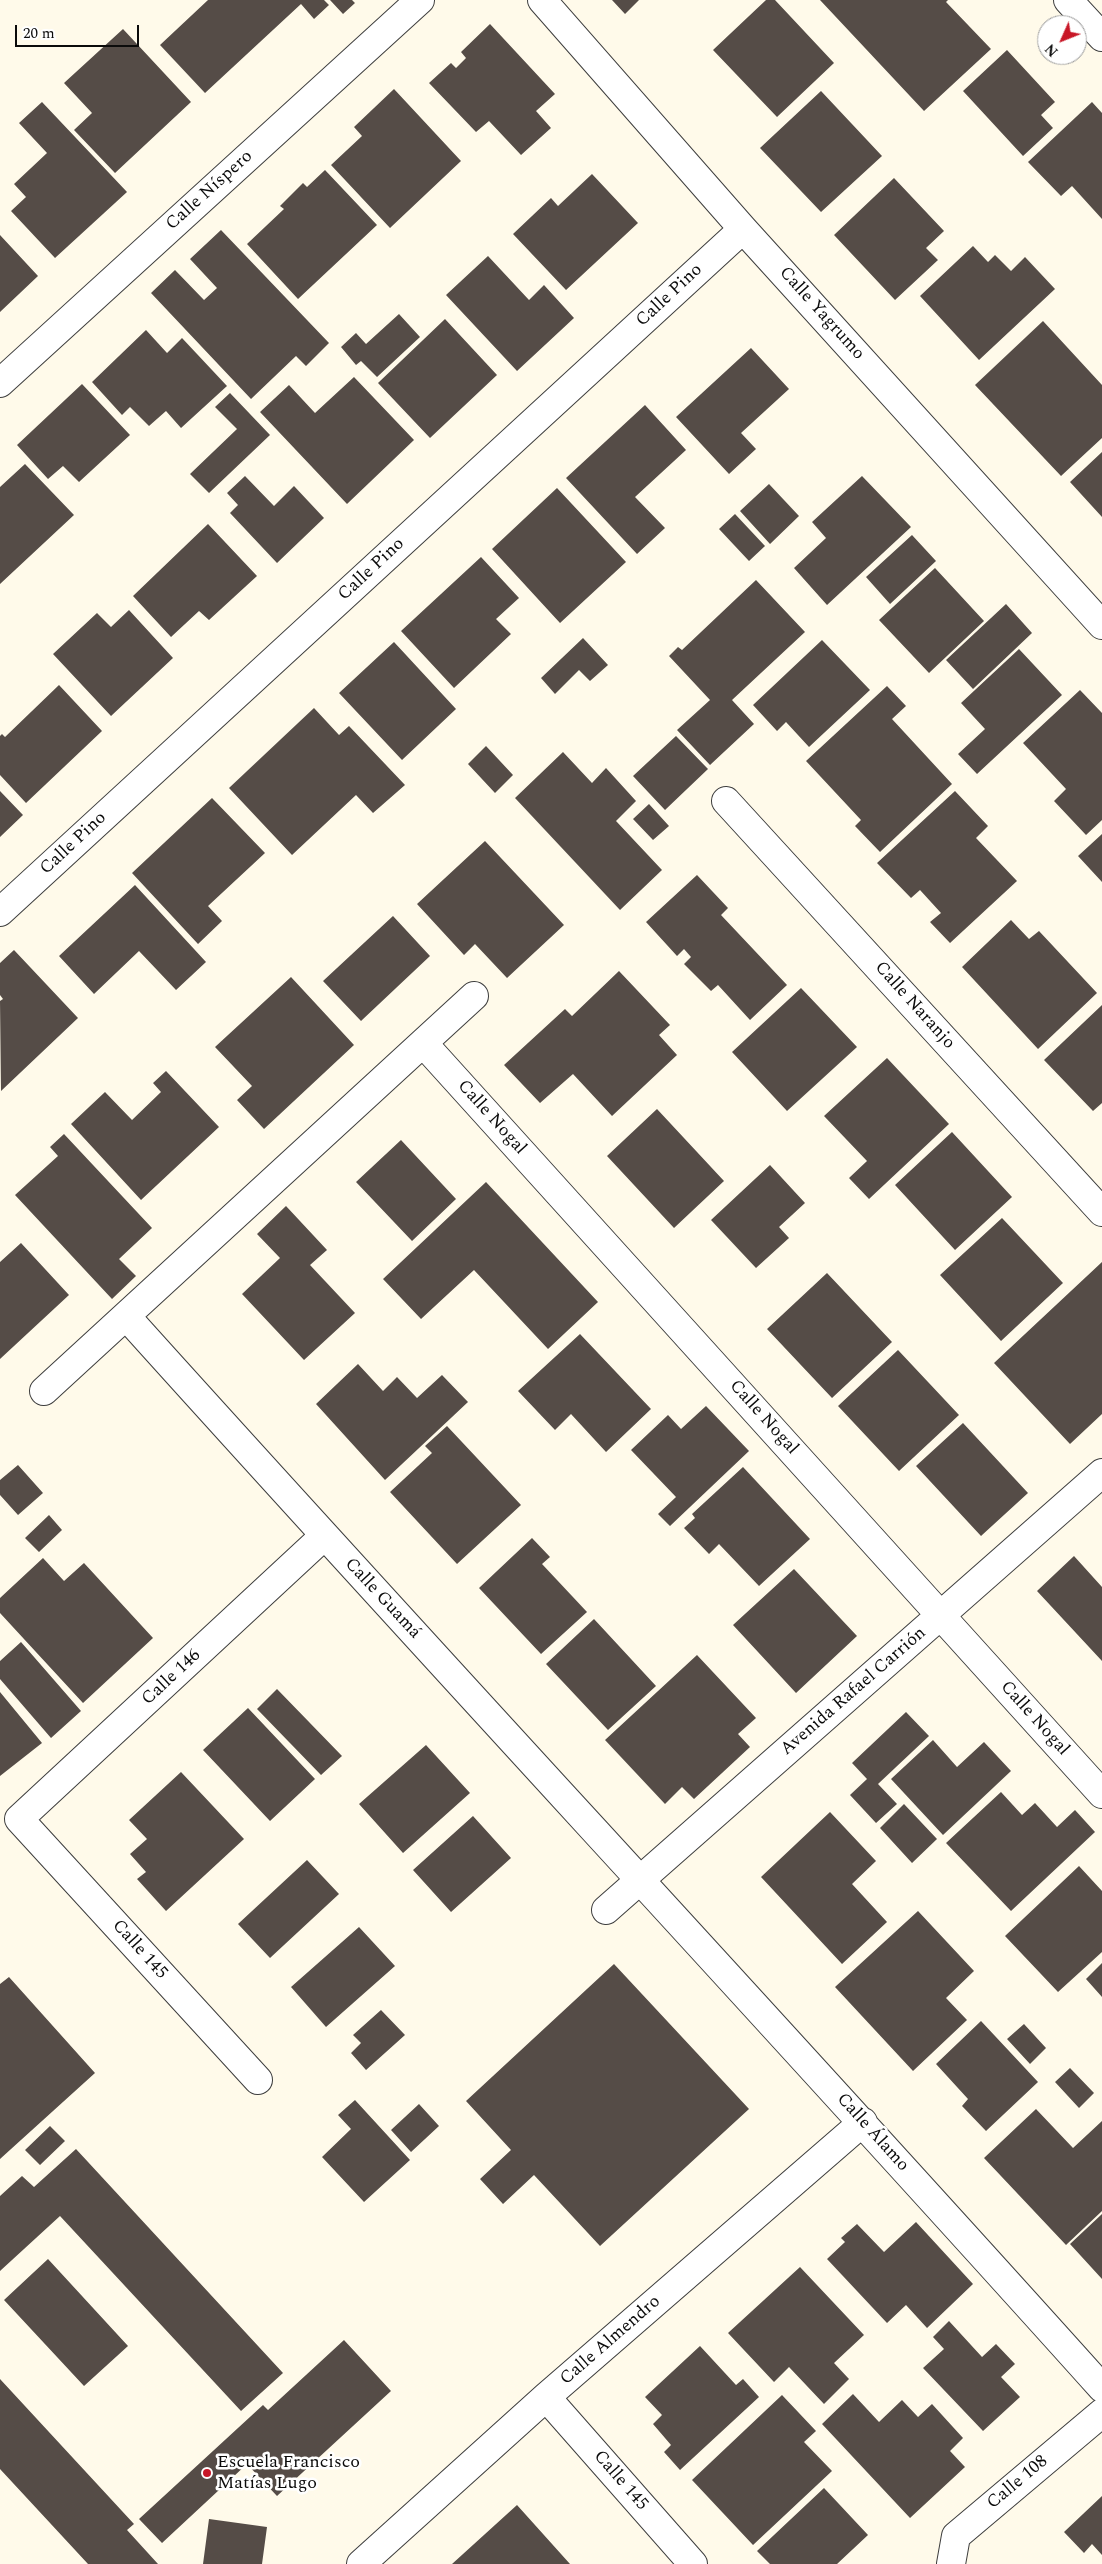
<!DOCTYPE html>
<html>
<head>
<meta charset="utf-8">
<style>
  body { margin:0 }
  #map { position:relative; width:1102px; height:2564px; overflow:hidden; background:#fffaea; font-family:Spectral,serif }
  canvas { display:block }
  .north { position:absolute; left:1037px; top:15px; width:50px; height:50px; box-sizing:border-box; background:#fff; border:1px solid #9d9d9d; border-radius:50%; rotate:226deg; font-size:14px; font-weight:700; line-height:20px; text-align:center; color:#0b0b0b }
  .north::after { content:''; display:block; margin:auto; width:18px; height:22px; background:#c81727; clip-path:polygon(50% 0,100% 100%,50% 72%,0 100%) }
  .scale { position:absolute; left:15px; top:25px; width:124px; height:22px; box-sizing:border-box; border:2px solid #0b0b0b; border-top:0; padding-left:6px; font-size:15px; line-height:18px; white-space:nowrap; color:#0b0b0b; -webkit-text-stroke:4px #fff; paint-order:stroke }
</style>
</head>
<body>
<div id="map">
<canvas width="1102" height="2564"></canvas>
<div class="north">N</div>
<div class="scale">20 m</div>
</div>
<script>
const g = document.querySelector('canvas').getContext('2d');
g.lineJoin = 'round';
function fill(path, color) { g.fillStyle = color; g.fill(path, 'evenodd'); }
function stroke(path, color, width, dash) { g.strokeStyle = color; g.lineWidth = width; g.lineCap = dash ? 'butt' : 'round'; g.setLineDash(dash || []); g.stroke(path); }
function label(font, color, halo, rows, align = 'center') {
  g.font = font + ' Spectral,serif'; g.lineWidth = 5; g.setLineDash([]); g.textBaseline = 'middle'; g.strokeStyle = halo; g.fillStyle = color; for (const [text, x, y, turn = 0] of rows) {
    g.save(); g.translate(x, y); g.rotate((+turn || 0) * Math.PI / 180); g.textAlign = isNaN(turn) ? turn : align; if (halo) g.strokeText(text, 0, 0); g.fillText(text, 0, 0); g.restore();
  }
}
fill(new Path2D(`
  M208,0h116l5,5 -15,14 -13,-15 -96,89 -45,-48z
  M330,0h22l3,3 -12,11z
  M612,0h27l-14,14z
  M766,0h9l59,63 -57,54 -64,-67z
  M820,0h128l-2,2 45,47 -67,62z
  M490,24l65,70 -19,17 15,17 -30,27 -32,-34 -13,11 -47,-49 22,-20 5,5 10,-10 -5,-6z
  M123,29l68,73 -76,71 -41,-43 18,-17 -28,-30z
  M1007,50l48,52 -14,13 12,13 -30,28 -60,-65z
  M394,89l67,72 -71,67 -59,-63 31,-29 -8,-9z
  M821,91l61,65 -61,56 -61,-64z
  M42,102l85,90 -72,66 -44,-47 15,-14 -12,-13 33,-31 -28,-30z
  M1092,102l10,11v106l-30,-33 -11,10 -33,-34z
  M325,170l52,55 -79,74 -51,-55 37,-35 -4,-3 23,-23 4,4z
  M592,174l46,49 -72,67 -53,-56 38,-36 7,8z
  M894,178l50,53 -18,17 12,12 -43,40 -61,-65z
  M221,230l108,113 -23,23 -10,-10 -45,43 -100,-106 24,-23 29,30 13,-12 -27,-29z
  M0,235l38,41 -38,36z
  M973,246l15,16 7,-7 16,16 14,-14 30,32 -76,71 -59,-64z
  M488,256l41,44 15,-15 30,33 -57,53 -71,-76z
  M399,314l21,23 -43,40 -16,-16 -5,4 -15,-18 15,-14 10,11z
  M445,319l52,56 -67,63 -52,-55z
  M1043,321l59,64v53l-41,38 -86,-91z
  M146,330l21,23 15,-15 45,48 -46,42 -15,-17 -17,15 -19,-19 -8,8 -30,-33z
  M751,348l38,41 -48,44 15,16 -27,25 -53,-57z
  M354,377l60,63 -67,64 -87,-92 29,-27 26,28z
  M82,384l48,51 -51,47 -16,-16 -15,13 -31,-34z
  M230,393l40,42 -61,58 -19,-19 47,-45 -22,-22z
  M645,405l41,45 -51,47 30,31 -28,26 -71,-76z
  M1102,452v65l-32,-35z
  M25,464l49,51 -74,69v-97z
  M245,476l29,30 20,-20 30,32 -47,45 -47,-50 8,-8 -11,-12z
  M862,476l49,51 -84,78 -33,-37 32,-30 -14,-16z
  M769,484l30,32 -29,28 -30,-33z
  M557,488l69,74 -66,61 -68,-74z
  M735,514l30,32 -16,15 -30,-32z
  M208,524l49,52 -48,44 -10,-9 -28,26 -38,-41z
  M912,535l24,26 -46,43 -24,-27z
  M481,557l38,41 -23,21 15,15 -57,54 -53,-57z
  M935,568l49,53 -55,52 -50,-53z
  M756,580l49,52 -73,68 22,24 -44,41 -33,-35 33,-30 -41,-44 9,-9 4,3z
  M1006,604l26,29 -59,56 -27,-29z
  M129,610l44,48 -62,58 -58,-62 44,-41 14,14z
  M583,638l25,27 -18,16 -11,-11 -24,24 -14,-16z
  M822,640l48,50 -61,57 -23,-25 -9,9 -24,-26z
  M394,642l62,67 -54,51 -63,-67z
  M1019,649l43,46 -85,79 -19,-20 27,-25 -24,-26z
  M59,685l43,46 -76,72 -26,-28v-39l2,-2 3,3z
  M887,686l19,20 -14,13 60,65 -72,68 -25,-26 6,-6 -55,-59z
  M1080,690l22,23v107l-16,15 -32,-34 12,-12 -43,-46z
  M314,708l25,27 10,-9 56,59 -32,28 -17,-18 -64,60 -63,-67z
  M676,736l32,33 -43,41 -32,-34z
  M486,746l27,29 -18,18 -27,-29z
  M563,752l29,31 14,-15 30,33 -20,20 46,49 -42,40 -105,-112z
  M0,791l23,24 -23,22z
  M955,791l33,35 -12,12 41,43 -67,62 -20,-21 11,-9 -21,-23 -9,8 -34,-35z
  M212,798l53,55 -57,53 14,15 -24,23 -66,-71z
  M649,804l20,22 -16,14 -20,-21z
  M1102,834v48l-24,-26z
  M485,841l79,84 -57,53 -32,-34 -11,11 -47,-51z
  M697,875l31,33 -7,7 66,70 -37,35 -32,-35 -7,6 -27,-27 7,-7 -7,-8 -7,7 -31,-34z
  M135,885l71,77 -30,28 -37,-39 -45,43 -35,-38z
  M393,916l37,40 -69,65 -38,-40z
  M1011,920l18,19 10,-8 58,62 -59,56 -76,-82z
  M14,950l64,68 -77,73 -1,-90 3,-2 -3,-4v-32z
  M619,971l51,54 -11,10 18,20 -65,61 -39,-42 -33,29 -36,-38 61,-56 7,7z
  M291,977l63,68 -90,84 -27,-29 15,-14 -37,-39z
  M801,988l56,59 -70,64 -55,-59z
  M1102,1005v98l-9,8 -49,-51z
  M887,1058l62,66 -80,75 -20,-21 18,-17 -43,-45z
  M166,1071l53,56 -78,73 -70,-76 34,-32 27,28 29,-28 -8,-9z
  M657,1109l67,72 -50,47 -67,-72z
  M952,1132l60,65 -57,53 -60,-65z
  M64,1134l88,94 -33,31 17,17 -24,23 -97,-104 43,-39 -8,-9z
  M401,1140l55,59 -44,42 -56,-59z
  M770,1165l35,38 -26,24 10,11 -33,30 -45,-48z
  M486,1182l112,120 -50,47 -74,-79 -53,49 -38,-40z
  M286,1206l41,44 -17,15 45,48 -51,47 -62,-66 38,-36 -23,-24z
  M1002,1218l61,65 -62,58 -61,-66z
  M21,1243l48,52 -69,64v-97z
  M1102,1262v152l-32,30 -76,-81z
  M827,1273l65,69 -60,56 -65,-69z
  M580,1334l71,75 -45,43 -35,-38 -16,16 -37,-39z
  M898,1350l61,65 -60,56 -61,-65z
  M358,1364l25,27 14,-14 20,21 25,-23 26,27 -83,78 -69,-76z
  M706,1406l43,45 -79,75 -12,-12 18,-17 -45,-47 37,-35 13,14z
  M963,1423l65,70 -47,43 -65,-70z
  M447,1426l74,79 -64,59 -67,-72 42,-39 -7,-7z
  M18,1465l25,28 -25,22 -18,-20v-15z
  M743,1467l67,72 -51,47 -40,-42 -10,10 -25,-26 11,-10 -3,-4z
  M49,1515l13,15 -23,22 -14,-14z
  M532,1538l18,19 -8,7 45,48 -46,42 -62,-66z
  M1074,1556l28,31v74l-65,-70z
  M43,1558l21,23 20,-18 69,75 -70,65 -83,-90v-15z
  M794,1569l63,67 -61,57 -63,-68z
  M594,1619l62,67 -48,44 -62,-66z
  M21,1642l60,69 -30,27 -51,-59v-18z
  M697,1655l59,63 -18,16 12,13 -56,52 -12,-12 -17,17 -60,-64z
  M277,1689l65,67 -21,19 -64,-66z
  M0,1692l42,51 -42,33z
  M248,1708l67,71 -45,42 -67,-71z
  M906,1712l23,24 -51,48 19,20 -21,19 -26,-28 17,-16 -15,-16z
  M933,1740l24,27 27,-25 27,29 -68,64 -52,-56z
  M426,1745l44,48 -67,60 -44,-49z
  M181,1772l63,67 -78,72 -29,-32 9,-7 -16,-18 17,-15 -18,-19z
  M1001,1792l21,23 13,-12 22,24 18,-17 20,22 -84,79 -65,-68z
  M904,1804l33,35 -25,24 -32,-35z
  M830,1812l46,49 -24,23 35,38 -45,42 -81,-87z
  M473,1816l38,42 -60,54 -38,-42z
  M307,1860l32,34 -69,64 -32,-34z
  M1079,1866l23,25v61l-44,40 -53,-56z
  M918,1911l56,60 -28,27 21,22 -54,51 -78,-84z
  M359,1927l36,39 -69,61 -35,-40z
  M1102,1963v34l-16,-18z
  M614,1964l135,145 -149,137 -66,-71 -31,29 -23,-25 31,-29 -45,-49z
  M9,1977l86,96 -95,86v-175z
  M381,2010l24,25 -39,35 -15,-17 10,-10 -8,-8z
  M981,2021l57,61 -52,49 -24,-25 6,-7 -32,-35z
  M1024,2024l22,24 -16,16 -23,-25z
  M1070,2068l24,25 -15,15 -24,-26z
  M355,2100l55,60 -46,42 -42,-45 29,-28 -13,-14z
  M419,2104l20,22 -28,26 -20,-22z
  M1036,2109l37,39 29,-27v90l-36,34 -82,-87z
  M50,2126l15,15 -25,24 -15,-15z
  M76,2149l207,224 -42,38 -181,-195 -60,55v-75l22,-20 12,11z
  M1102,2214v65l-32,-35z
  M916,2222l57,62 -46,44 -21,-23 -19,18 -60,-64 18,-17 -4,-4 16,-14 27,28z
  M48,2259l80,87 -44,40 -80,-86z
  M800,2267l64,68 -30,28 15,16 -25,25 -35,-37 -15,15 -46,-49z
  M949,2321l33,36 14,-13 19,20 -14,13 19,20 -37,34 -60,-63 21,-19 -11,-12z
  M344,2340l47,51 -114,105 -30,-32 -85,79 -23,-24 124,-114 5,5z
  M700,2346l36,39 7,-6 16,18 -79,73 -16,-18 7,-7 -18,-21 9,-9 -17,-18z
  M0,2379l134,145 -7,6 31,34h-70l-88,-95z
  M853,2394l26,28 23,-22 16,17 14,-13 31,34 -13,13 15,16 -55,51 -88,-94z
  M782,2395l34,36 -12,11 28,29 -79,74 -61,-65z
  M824,2488l44,47 -31,29h-67l-13,-13z
  M1102,2496v59l-10,-11 -8,9 -20,-21z
  M517,2505l53,59h-118z
  M209,2519l58,8 -5,37h-59z`), '#554c47');
const minor = new Path2D(`
  M542,0l201,229 359,396
  M1068,0l34,37
  M0,383l420,-383
  M726,801l376,411
  M0,912l743,-683
  M423,1043l679,751
  M126,1316c323,359 653,712 976,1072
  M44,1391l430,-395
  M606,1910l496,-437
  M258,2080l-239,-261 305,-283
  M546,2397l147,167
  M361,2564l185,-167 317,-275
  M951,2564l5,-28 146,-123`);
stroke(minor, '#3e3e3e', 30);
stroke(minor, '#fff', 28);
for (const [x, y, r, color] of [
  [207,2473,5,"#c81727"]
]) { const dot = new Path2D(); dot.arc(x, y, r, 0, 2 * Math.PI); g.fillStyle = color; g.fill(dot); stroke(dot, '#fff', 2); }
label('18px', '#0b0b0b', '#fff', [
  ["Calle Níspero",210,191,-42],
  ["Calle Pino",670,296,-43],
  ["Calle Yagrumo",821,314,48],
  ["Calle Pino",372,570,-43],
  ["Calle Pino",74,844,-43],
  ["Calle Naranjo",914,1006,48],
  ["Calle Nogal",491,1118,48],
  ["Calle Nogal",763,1418,48],
  ["Calle Guamá",382,1599,47],
  ["Calle 146",172,1678,-43],
  ["Avenida Rafael Carrión",854,1692,-41],
  ["Calle Nogal",1034,1719,48],
  ["Calle 145",139,1950,48],
  ["Calle Álamo",872,2133,48],
  ["Calle Almendro",611,2341,-41],
  ["Calle 145",620,2481,49],
  ["Calle 108",1018,2483,-40]
]);
label('18px', '#0b0b0b', '#fff', [
  ["Escuela Francisco",217,2463],
  ["Matías Lugo",217,2484]
], 'left');
</script>
</body>
</html>
